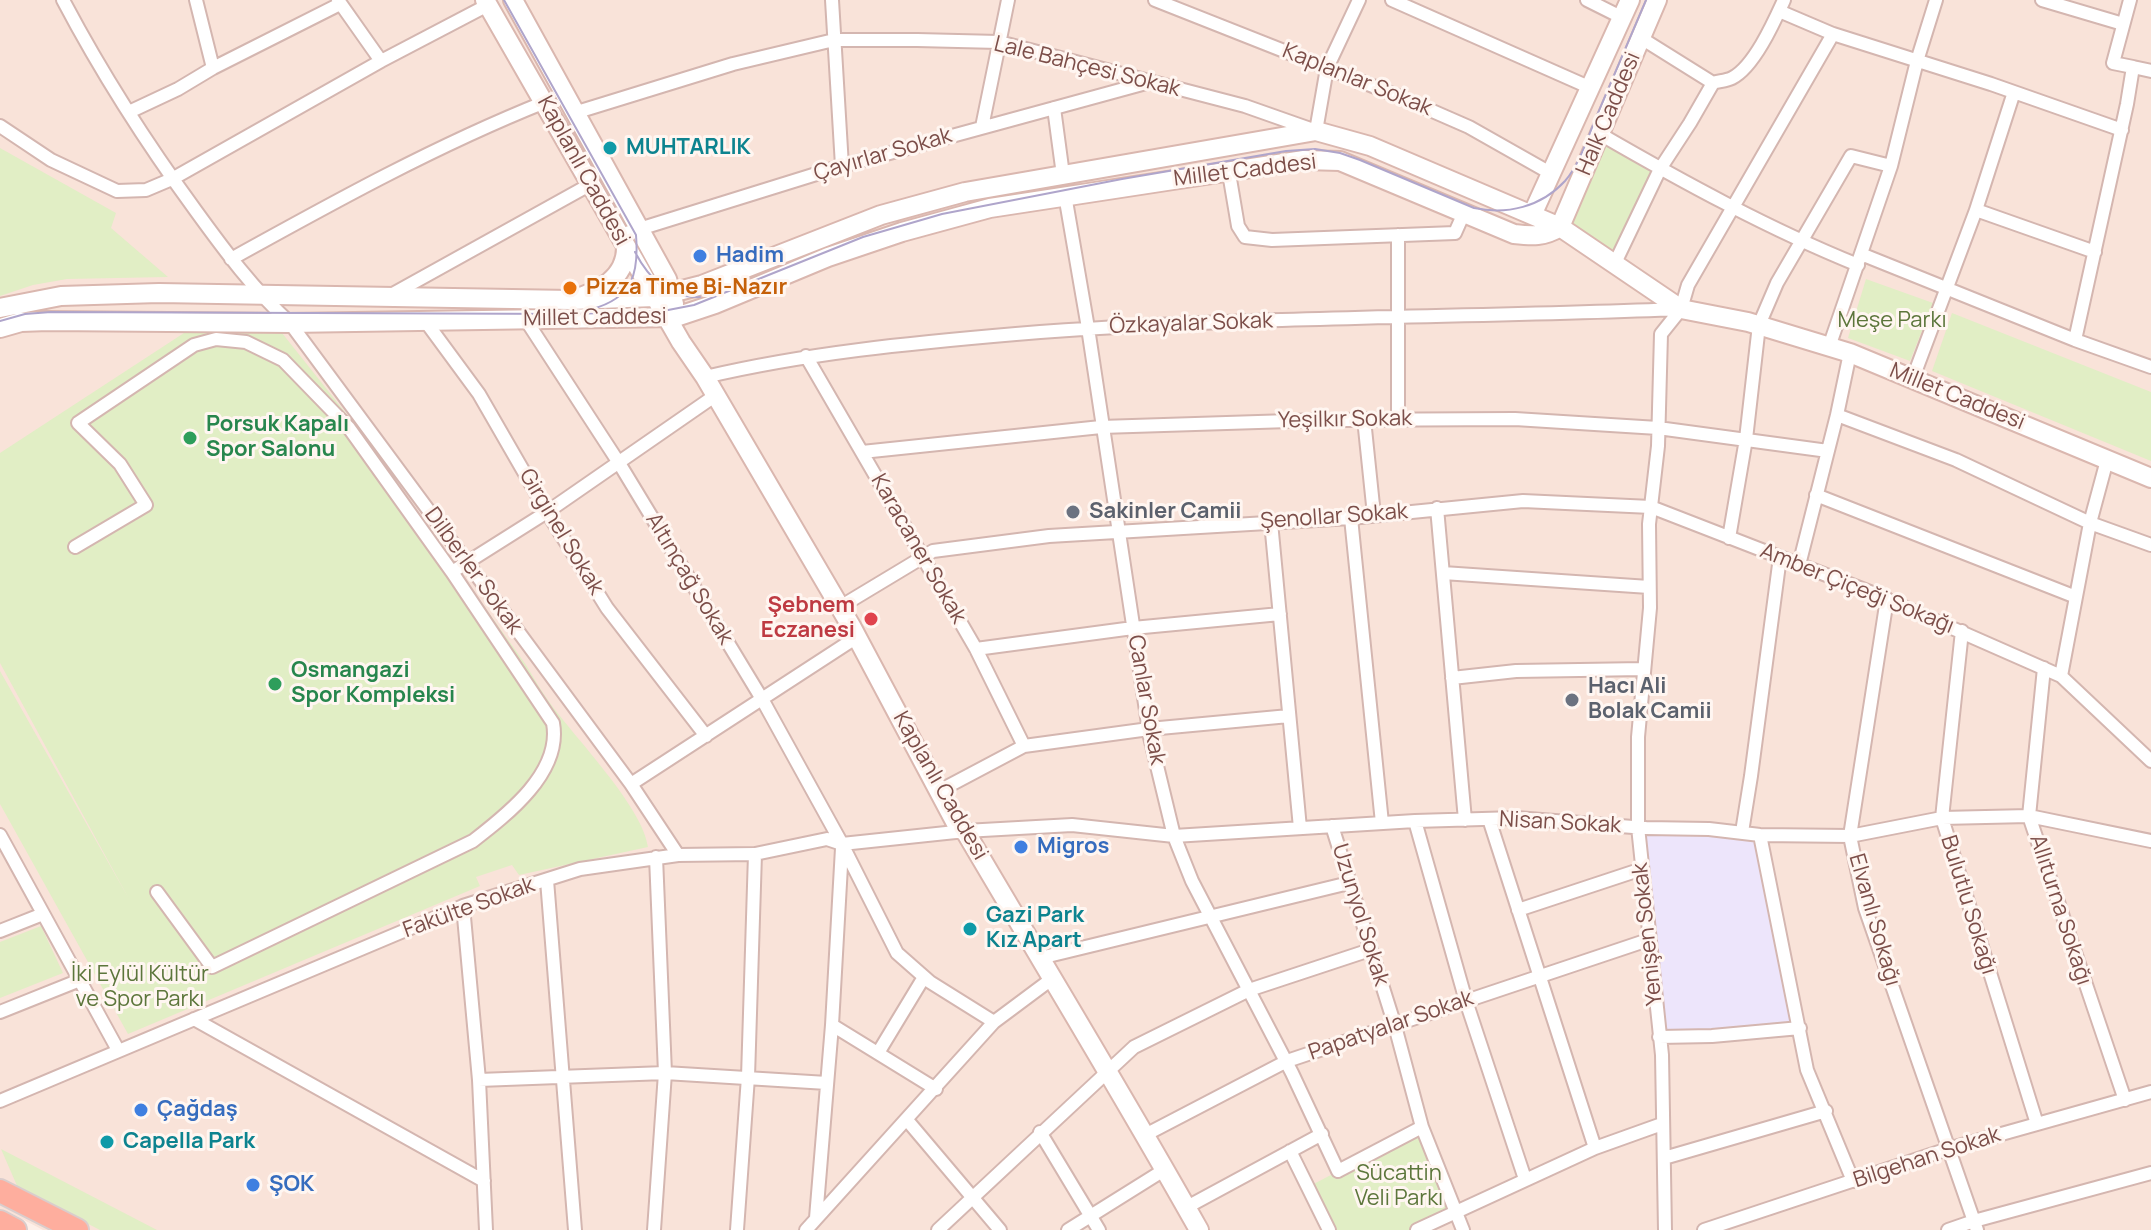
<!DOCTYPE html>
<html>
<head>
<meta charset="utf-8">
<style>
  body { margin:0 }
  canvas { display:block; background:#fef0e9 }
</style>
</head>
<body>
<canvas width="2151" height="1230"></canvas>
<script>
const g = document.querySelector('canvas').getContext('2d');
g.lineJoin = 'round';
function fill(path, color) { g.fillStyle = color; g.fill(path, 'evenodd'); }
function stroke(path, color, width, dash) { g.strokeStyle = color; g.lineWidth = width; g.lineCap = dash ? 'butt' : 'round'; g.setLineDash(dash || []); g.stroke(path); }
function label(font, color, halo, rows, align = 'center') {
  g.font = font + ' Manrope,sans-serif'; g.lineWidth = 6; g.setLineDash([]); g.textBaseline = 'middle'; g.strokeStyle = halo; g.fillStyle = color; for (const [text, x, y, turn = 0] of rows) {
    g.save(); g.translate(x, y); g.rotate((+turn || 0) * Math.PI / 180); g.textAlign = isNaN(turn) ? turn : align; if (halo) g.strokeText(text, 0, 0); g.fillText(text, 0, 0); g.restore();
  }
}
fill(new Path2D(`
  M0,0h2151v1230h-2108l-38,-20 -5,5z`), '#f9e3d9');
fill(new Path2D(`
  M1638,827l122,8 40,193 -141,9z`), '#ede5fb');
fill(new Path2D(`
  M1600,134l60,35 -45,94 -55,-36z
  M0,148l116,65 -5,15 57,49 -101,2 -34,6 -33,11z
  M1866,279l67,24 -23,58 -62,-23z
  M1952,313l199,79v69l-219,-90z
  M184,333h98l70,88 174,244c8,13 15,26 24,38 25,35 93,104 98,144l-129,28 -7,-10 -36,12 4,9 -352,148 -128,-230v-133l129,228 -129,-236v-210z
  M41,926l22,47 -63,25v-56z
  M1422,1127l33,85 -38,18h-88l-21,-43z
  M1,1149l156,81h-57l-82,-42z`), '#e1eec5');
const minor = new Path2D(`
  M63,0c39,74 84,144 133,211 29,40 58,79 94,112l341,461 47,71
  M196,0l17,68
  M338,0l43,61
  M832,0l10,166
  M1155,0l243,96 71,31 83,47
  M1392,0l199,88
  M1587,0l36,18
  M2042,0l81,24
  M1779,11l54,23 158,50 131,46
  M1641,38l72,45
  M2133,67l18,4
  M1713,83c6,-2 13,-2 19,-5 22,-11 42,-56 52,-78
  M1054,108l9,67
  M129,112l49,-23 35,-21 127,-64
  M574,113l159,-49 101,-24h83l82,2 246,64 71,25 11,-63 32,-68
  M0,126l51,34 66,31 29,-1 26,-11 209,-118 107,-56
  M982,127l26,-127
  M1600,134c83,48 169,95 258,131
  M1229,173l9,53 7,11 27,3 183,-7 8,-18
  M1065,195l23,133 62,409 24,99 18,45 100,192 46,98 84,-44
  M1976,210l119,42
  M620,235l222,-69 304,-83
  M1398,235v184
  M1861,254l214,86 76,27
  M231,259c103,-57 204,-113 314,-157
  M1615,263l45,-94 30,-46 23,-40
  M391,295l200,-111
  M526,320l93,143 143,236 80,145 55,109 33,29 64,40
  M426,322l53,72 68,118 60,96 99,128
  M2075,340l52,-236 6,-37 -20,-4 17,-63
  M1829,347l62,-181 26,-105 19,-61
  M806,356l170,293 48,97
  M705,377c102,-24 206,-34 311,-43 221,-18 443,-16 665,-25
  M1913,378l63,-168 38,-118
  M1837,415l119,45 134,63 61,22
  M1364,419l10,96
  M862,452l239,-25 220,-7 194,-1 143,9 170,23
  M1816,495l260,102
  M1437,508l28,312
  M1351,518l31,305
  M1271,522l29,306
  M1729,538l17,-99 13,-114 18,-42 74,-127 40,10
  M75,547l71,-42 -26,-41 -42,-41 116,-78 22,-6 30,3 37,18 66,68 103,144
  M1799,565l38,-150 13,-62
  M1443,573l206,14
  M1887,599l-37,237 15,72 112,322
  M840,607l93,-56 116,-15 302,-18 172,-17 128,6 219,85 191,84 90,85
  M1962,631l-20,187 95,306
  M976,649l157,-21 147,-14
  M2044,668l-15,148 96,284
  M2061,676l29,-153 17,-63
  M1452,678l64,-7 127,-2
  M631,784l226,-147
  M939,791l85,-45 125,-17 140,-13
  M1489,819l106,329
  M1415,821l51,180 59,178
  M1332,826l63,200 27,101 41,103
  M1742,832l9,-56 29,-219
  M0,835l118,215
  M1760,835l47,235 46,111
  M547,880l28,350
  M157,892l55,75 261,-126c35,-27 89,-69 80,-118l-101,-151 95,-60 169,-117
  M463,906l16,174 7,150
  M1518,910l124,-41
  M0,931l43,-17
  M1040,958l309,-75
  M0,1012l80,-32
  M194,1019l290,162
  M832,1025l104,64
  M1659,1037l53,-1 88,-8
  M878,1053l46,-76
  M479,1080l186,-7 162,10
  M0,1101l463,-195 117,-37 98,-14 77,-1 72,-15 15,5 123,-13 107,-6 102,11 241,-15 101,-3 130,10 63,1 51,6 90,1 92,-18 87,-2 122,25
  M907,1120l93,110
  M1040,1132l59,98
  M1145,1135l142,-74 361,-121
  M1290,1151l39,79
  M1664,1158l162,-47
  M1187,1207l135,-73
  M816,1218l16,-193 10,-177
  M654,1230l11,-157 -9,-216
  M737,1230l11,-153 7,-223
  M806,1230l188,-208 59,-44
  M938,1230l196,-183 115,-57 121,-40
  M1068,1230l96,-60
  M1417,1230l178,-82 67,-24
  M1665,1230l-3,-175 -24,-228v-90l12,-129 -1,-84 9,-78 3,-112 20,-25 7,-24 145,-251
  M1704,1230l244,-81 203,-57
  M1948,1230l26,-9 177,-48`);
const secondary = new Path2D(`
  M485,0l196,342 24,35 146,249 108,203 6,2c78,133 159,265 234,399
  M513,0l154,279 7,25
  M1532,215l98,-215
  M1560,227l97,-227
  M571,300l84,-3 47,-12 179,-70 84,-23 351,-61 54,15 190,81 121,82 67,13 102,31 301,125
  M0,308l61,-12 98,-3 412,7c28,-8 56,-22 55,-54
  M0,328l21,-6 27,-1 242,2 386,-6 39,-13 113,-47 74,-25 88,-24 314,-48 36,1 174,73c18,2 30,3 46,-7`);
const trunk = new Path2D(`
  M0,1191l77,39
  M0,1222l15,8`);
stroke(minor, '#d4b6b0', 16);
stroke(secondary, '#dab7af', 22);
stroke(trunk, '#dacdcc', 26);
stroke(minor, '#fff', 12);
stroke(secondary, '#fff', 18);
stroke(trunk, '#feae9e', 22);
stroke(new Path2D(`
  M504,0l132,235c3,38 -3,63 -44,74
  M635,252c14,27 34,47 65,45
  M0,321l25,-7 26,-2 522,2 90,-3 31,-6 169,-68 79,-23 180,-35 164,-28 29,-2 25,4 20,7 114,48c33,7 67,-1 91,-27 14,-16 22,-41 30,-61 17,-40 34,-80 51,-120`), '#afa5cb', 2);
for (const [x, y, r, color] of [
  [610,148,8,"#0f9aa8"],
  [700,256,8,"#3f7fe0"],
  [570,288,8,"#e8710a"],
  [190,438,8,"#2e9e5b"],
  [1073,512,8,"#6b7280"],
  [871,619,8,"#e0444e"],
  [275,684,8,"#2e9e5b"],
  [1572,700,8,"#6b7280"],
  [1021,847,8,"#3f7fe0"],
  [970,929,8,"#0f9aa8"],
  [141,1110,8,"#3f7fe0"],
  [107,1142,8,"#0f9aa8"],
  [253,1185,8,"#3f7fe0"]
]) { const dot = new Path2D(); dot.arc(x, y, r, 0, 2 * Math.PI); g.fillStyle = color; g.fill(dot); stroke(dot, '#fff6f1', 3); }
label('22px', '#7c4e49', '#fff6f1', [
  ["Lale Bahçesi Sokak",1087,67,14],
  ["Kaplanlar Sokak",1357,80,22],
  ["Halk Caddesi",1609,114,-67],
  ["Çayırlar Sokak",883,155,-16],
  ["Kaplanlı Caddesi",583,171,61],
  ["Millet Caddesi",1245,171,-7],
  ["Millet Caddesi",595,318,-1],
  ["Özkayalar Sokak",1191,324,-2],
  ["Millet Caddesi",1957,397,22],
  ["Yeşilkır Sokak",1345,420,-1],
  ["Şenollar Sokak",1334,517,-4],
  ["Girginel Sokak",561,532,59],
  ["Karacaner Sokak",918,549,60],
  ["Dilberler Sokak",473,571,54],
  ["Altınçağ Sokak",689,579,59],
  ["Amber Çiçeği Sokağı",1857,589,22],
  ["Canlar Sokak",1146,700,80],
  ["Kaplanlı Caddesi",940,786,60],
  ["Nisan Sokak",1560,823,3],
  ["Bulutlu Sokağı",1968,905,73],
  ["Fakülte Sokak",469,908,-20],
  ["Allıturna Sokağı",2060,910,72],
  ["Uzunyol Sokak",1360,915,73],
  ["Elvanlı Sokağı",1874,920,74],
  ["Yenişen Sokak",1648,934,-96],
  ["Papatyalar Sokak",1391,1026,-19],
  ["Bilgehan Sokak",1927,1158,-18]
]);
label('bold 22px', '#0d838f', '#fff6f1', [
  ["MUHTARLIK",626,148],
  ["Gazi Park",986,916],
  ["Kız Apart",986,941],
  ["Capella Park",123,1142]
], 'left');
label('bold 22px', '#366cbe', '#fff6f1', [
  ["Hadim",716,256],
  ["Migros",1037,847],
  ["Çağdaş",157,1110],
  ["ŞOK",269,1185]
], 'left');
label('bold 22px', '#c56008', '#fff6f1', [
  ["Pizza Time Bi-Nazır",586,288]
], 'left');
label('22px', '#5c763b', '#fff6f1', [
  ["Meşe Parkı",1892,321],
  ["İki Eylül Kültür",140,975],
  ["ve Spor Parkı",140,1000],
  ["Sücattin",1399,1174],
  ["Veli Parkı",1399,1199]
]);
label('bold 22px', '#27864d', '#fff6f1', [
  ["Porsuk Kapalı",206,425],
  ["Spor Salonu",206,450],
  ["Osmangazi",291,671],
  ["Spor Kompleksi",291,696]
], 'left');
label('bold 22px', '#5b616d', '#fff6f1', [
  ["Sakinler Camii",1089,512],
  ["Hacı Ali",1588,687],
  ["Bolak Camii",1588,712]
], 'left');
label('bold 22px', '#be3a42', '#fff6f1', [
  ["Şebnem",855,606],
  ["Eczanesi",855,631]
], 'right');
</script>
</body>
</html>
